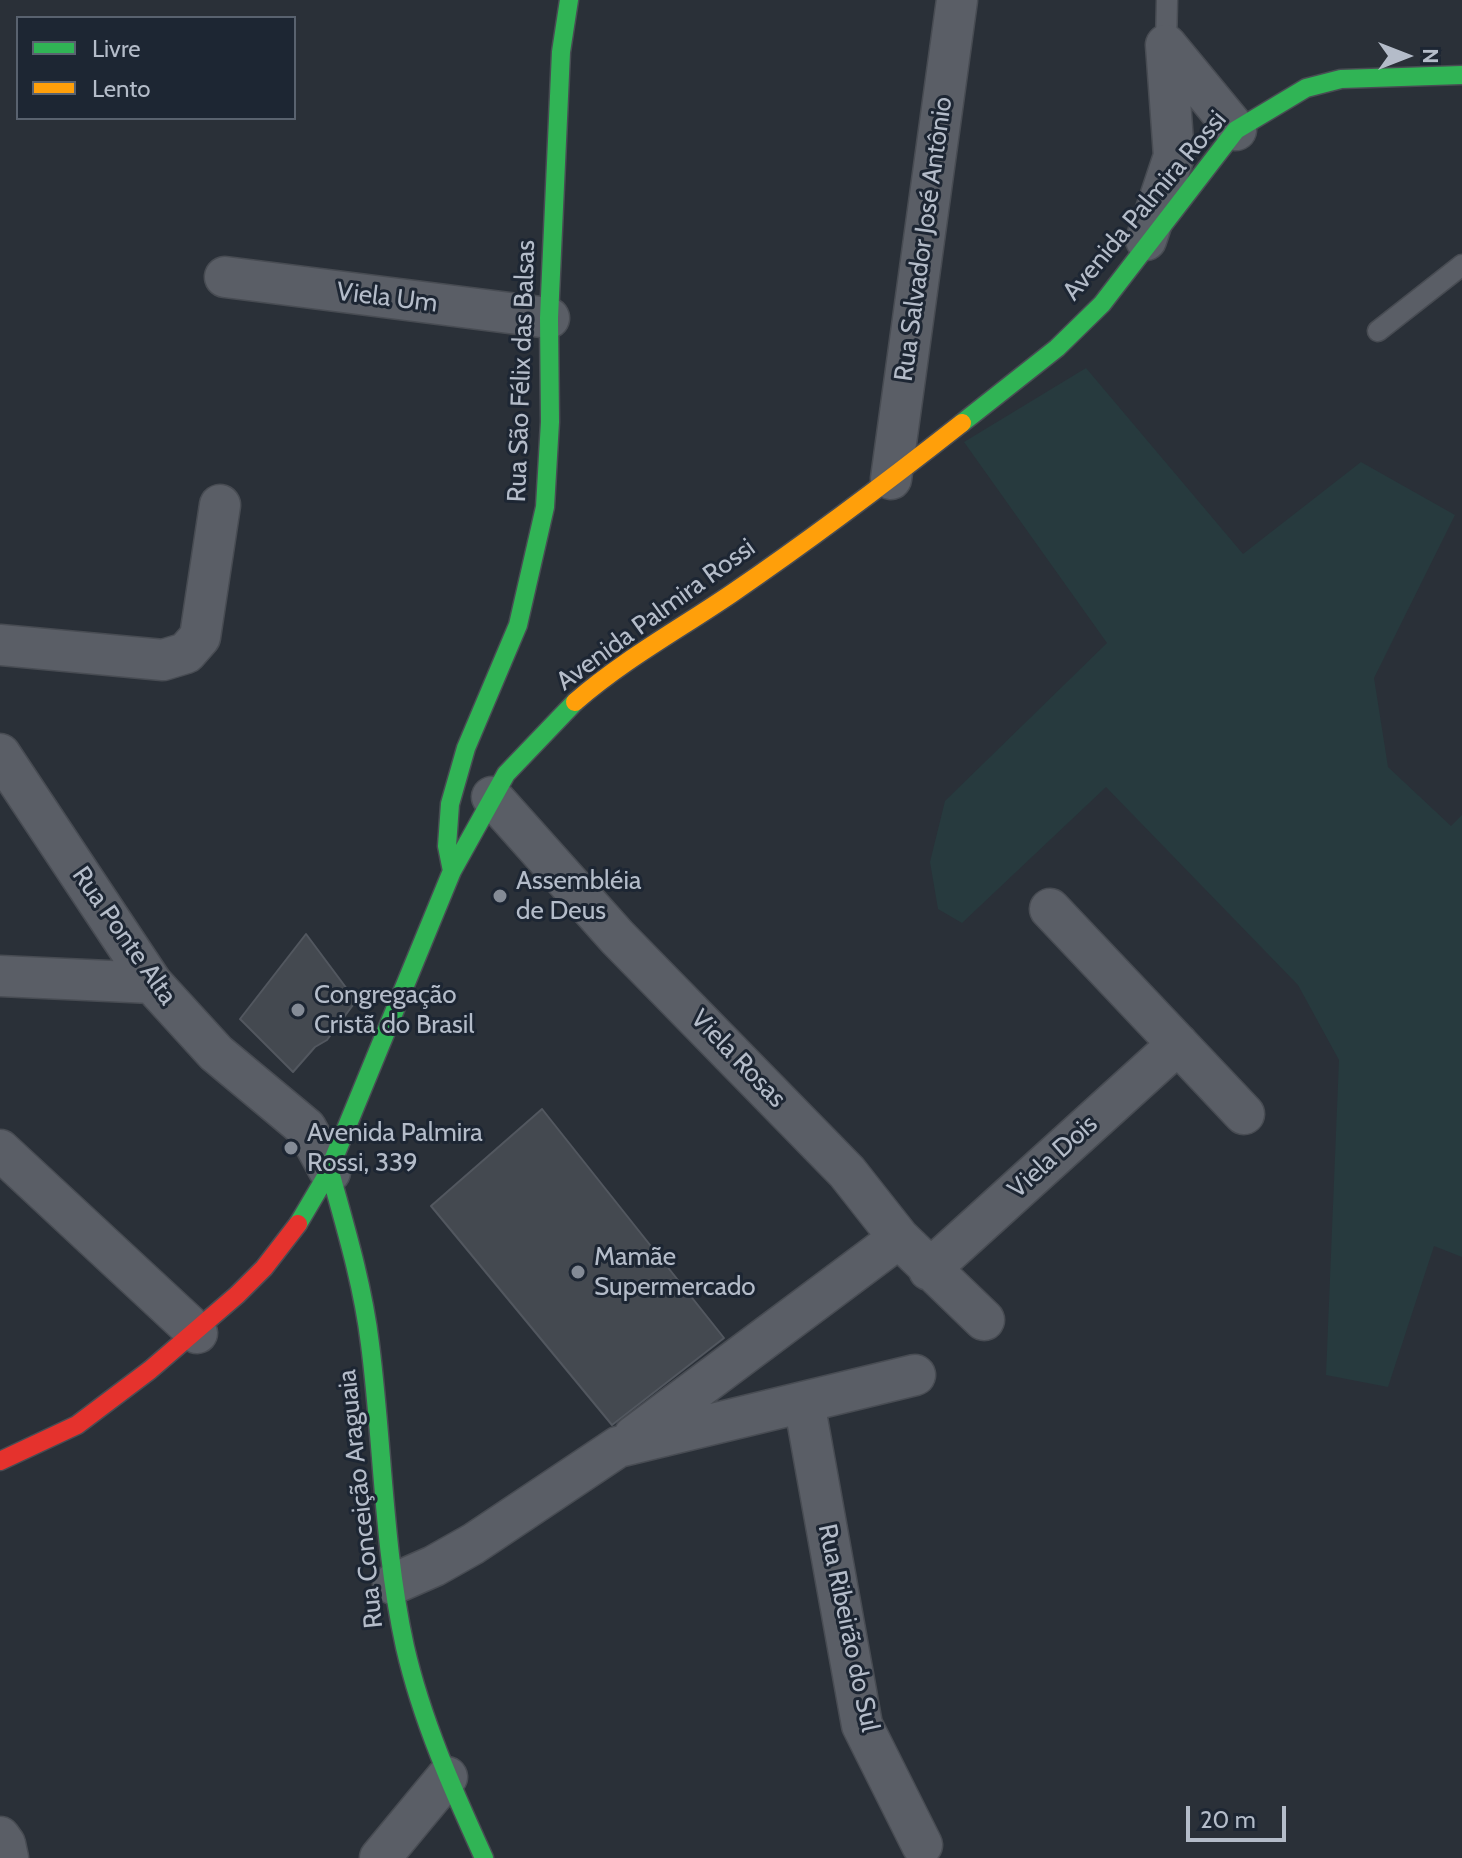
<!DOCTYPE html>
<html>
<head>
<meta charset="utf-8">
<style>
  body { margin:0 }
  #map { position:relative; width:1462px; height:1858px; overflow:hidden; background:#2a3038; font-family:Cabin,sans-serif }
  canvas { display:block }
  .legend { position:absolute; left:16px; top:16px; width:280px; height:104px; box-sizing:border-box; background:#1d2633; border:2px solid #59626f; margin:0; padding:10px 14px; list-style:none; font-size:24px; color:#b4bcc9 }
  .legend li { display:flex; align-items:center; gap:16px; height:40px }
  .legend b { width:40px; border:2px solid #59626f }
  .north { position:absolute; left:1366px; top:16px; width:80px; height:80px; -webkit-text-stroke:6px #1d2633; paint-order:stroke; rotate:90deg; font-size:22px; font-weight:700; line-height:32px; text-align:center; color:#b4bcc9 }
  .north::after { content:''; display:block; margin:auto; width:28px; height:36px; background:#b4bcc9; clip-path:polygon(50% 0,100% 100%,50% 72%,0 100%) }
  .scale { position:absolute; left:1186px; top:1806px; width:100px; height:36px; box-sizing:border-box; border:4px solid #b4bcc9; border-top:0; padding-left:10px; font-size:24px; line-height:28px; white-space:nowrap; color:#b4bcc9; -webkit-text-stroke:6px #1d2633; paint-order:stroke }
</style>
</head>
<body>
<div id="map">
<canvas width="1462" height="1858"></canvas>
<ul class="legend">
<li><b style="height:10px;background:#30b455"></b>Livre</li>
<li><b style="height:10px;background:#ff9f0a"></b>Lento</li>
</ul>
<div class="north">N</div>
<div class="scale">20 m</div>
</div>
<script>
const g = document.querySelector('canvas').getContext('2d');
g.lineJoin = 'round';
function fill(path, color) { g.fillStyle = color; g.fill(path, 'evenodd'); }
function stroke(path, color, width, dash) { g.strokeStyle = color; g.lineWidth = width; g.lineCap = dash ? 'butt' : 'round'; g.setLineDash(dash || []); g.stroke(path); }
function label(font, color, halo, rows, align = 'center') {
  g.font = font + ' Cabin,sans-serif'; g.lineWidth = 6; g.setLineDash([]); g.textBaseline = 'middle'; g.strokeStyle = halo; g.fillStyle = color; for (const [text, x, y, turn = 0] of rows) {
    g.save(); g.translate(x, y); g.rotate((+turn || 0) * Math.PI / 180); g.textAlign = isNaN(turn) ? turn : align; if (halo) g.strokeText(text, 0, 0); g.fillText(text, 0, 0); g.restore();
  }
}
fill(new Path2D(`
  M1086,368l157,186 118,-92 94,53 -81,163 14,89 63,59 11,-11v442l-28,-11 -46,141 -62,-12 13,-315 -41,-75 -192,-198 -144,136 -24,-14 -8,-47 15,-61 162,-158 -143,-201z`), '#273a3e');
const building = new Path2D(`
  M306,934l50,67 -29,39 -12,7 -22,25 -53,-53z
  M542,1109l182,229 -112,87 -181,-219z`);
fill(building, '#444950');
stroke(building, '#52575f', 2);
const lane = new Path2D(`
  M1166,45l1,-45
  M1378,331l84,-66`);
const street = new Path2D(`
  M1166,45l70,85
  M1146,240l28,-84 -8,-111
  M225,277l324,41
  M891,479l66,-479
  M0,645l163,15 23,-7 14,-16 20,-132
  M0,754l152,229 64,70 90,75 24,44
  M492,797l125,140 230,235 52,66 85,82
  M1050,909l194,205
  M0,976l152,7
  M0,1150l197,183
  M929,1270l249,-226
  M804,1402l58,323 60,120
  M634,1436l265,-198
  M393,1584l41,-18 39,-22 145,-97 297,-72
  M0,1837l5,7 3,14
  M380,1858l67,-81`);
const fast = new Path2D(`
  M962,423l95,-75 45,-44 134,-174 70,-42 35,-9 121,-4
  M452,871l-5,-25 3,-42 16,-56 52,-123 27,-118 5,-85 -1,-104 12,-266 8,-52
  M330,1172c16,57 33,114 40,172 13,101 13,203 35,303 17,74 48,143 79,211
  M298,1224l29,-49 125,-304 54,-97 69,-72`);
const slow = new Path2D(`
  M575,702c48,-42 103,-72 156,-108 79,-54 156,-112 231,-171`);
const jam = new Path2D(`
  M0,1461l77,-36 73,-55 87,-75 27,-27 34,-44`);
stroke(lane, '#484c53', 23);
stroke(street, '#484c53', 43);
stroke(fast, '#484c53', 21);
stroke(slow, '#484c53', 21);
stroke(jam, '#484c53', 21);
stroke(lane, '#5a5e66', 20);
stroke(street, '#5a5e66', 40);
stroke(fast, '#30b455', 18);
stroke(slow, '#ff9f0a', 18);
stroke(jam, '#e5322d', 18);
for (const [x, y, r, color] of [
  [500,896,8,"#848b96"],
  [298,1010,8,"#848b96"],
  [291,1148,8,"#848b96"],
  [578,1272,8,"#848b96"]
]) { const dot = new Path2D(); dot.arc(x, y, r, 0, 2 * Math.PI); g.fillStyle = color; g.fill(dot); stroke(dot, '#1d2633', 3); }
label('26px', '#b4bcc9', '#1d2633', [
  ["Avenida Palmira Rossi",1145,206,-50],
  ["Rua Salvador José Antônio",924,239,-82],
  ["Viela Um",387,298,7],
  ["Rua São Félix das Balsas",522,371,-88],
  ["Avenida Palmira Rossi",656,615,-36],
  ["Rua Ponte Alta",124,936,55],
  ["Viela Rosas",738,1059,46],
  ["Viela Dois",1053,1157,-42],
  ["Rua Conceição Araguaia",361,1499,-96],
  ["Rua Ribeirão do Sul",848,1628,78]
]);
label('26px', '#b4bcc9', '#1d2633', [
  ["Assembléia",516,881],
  ["de Deus",516,911],
  ["Congregação",314,995],
  ["Cristã do Brasil",314,1025],
  ["Avenida Palmira",307,1133],
  ["Rossi, 339",307,1163],
  ["Mamãe",594,1257],
  ["Supermercado",594,1287]
], 'left');
</script>
</body>
</html>
